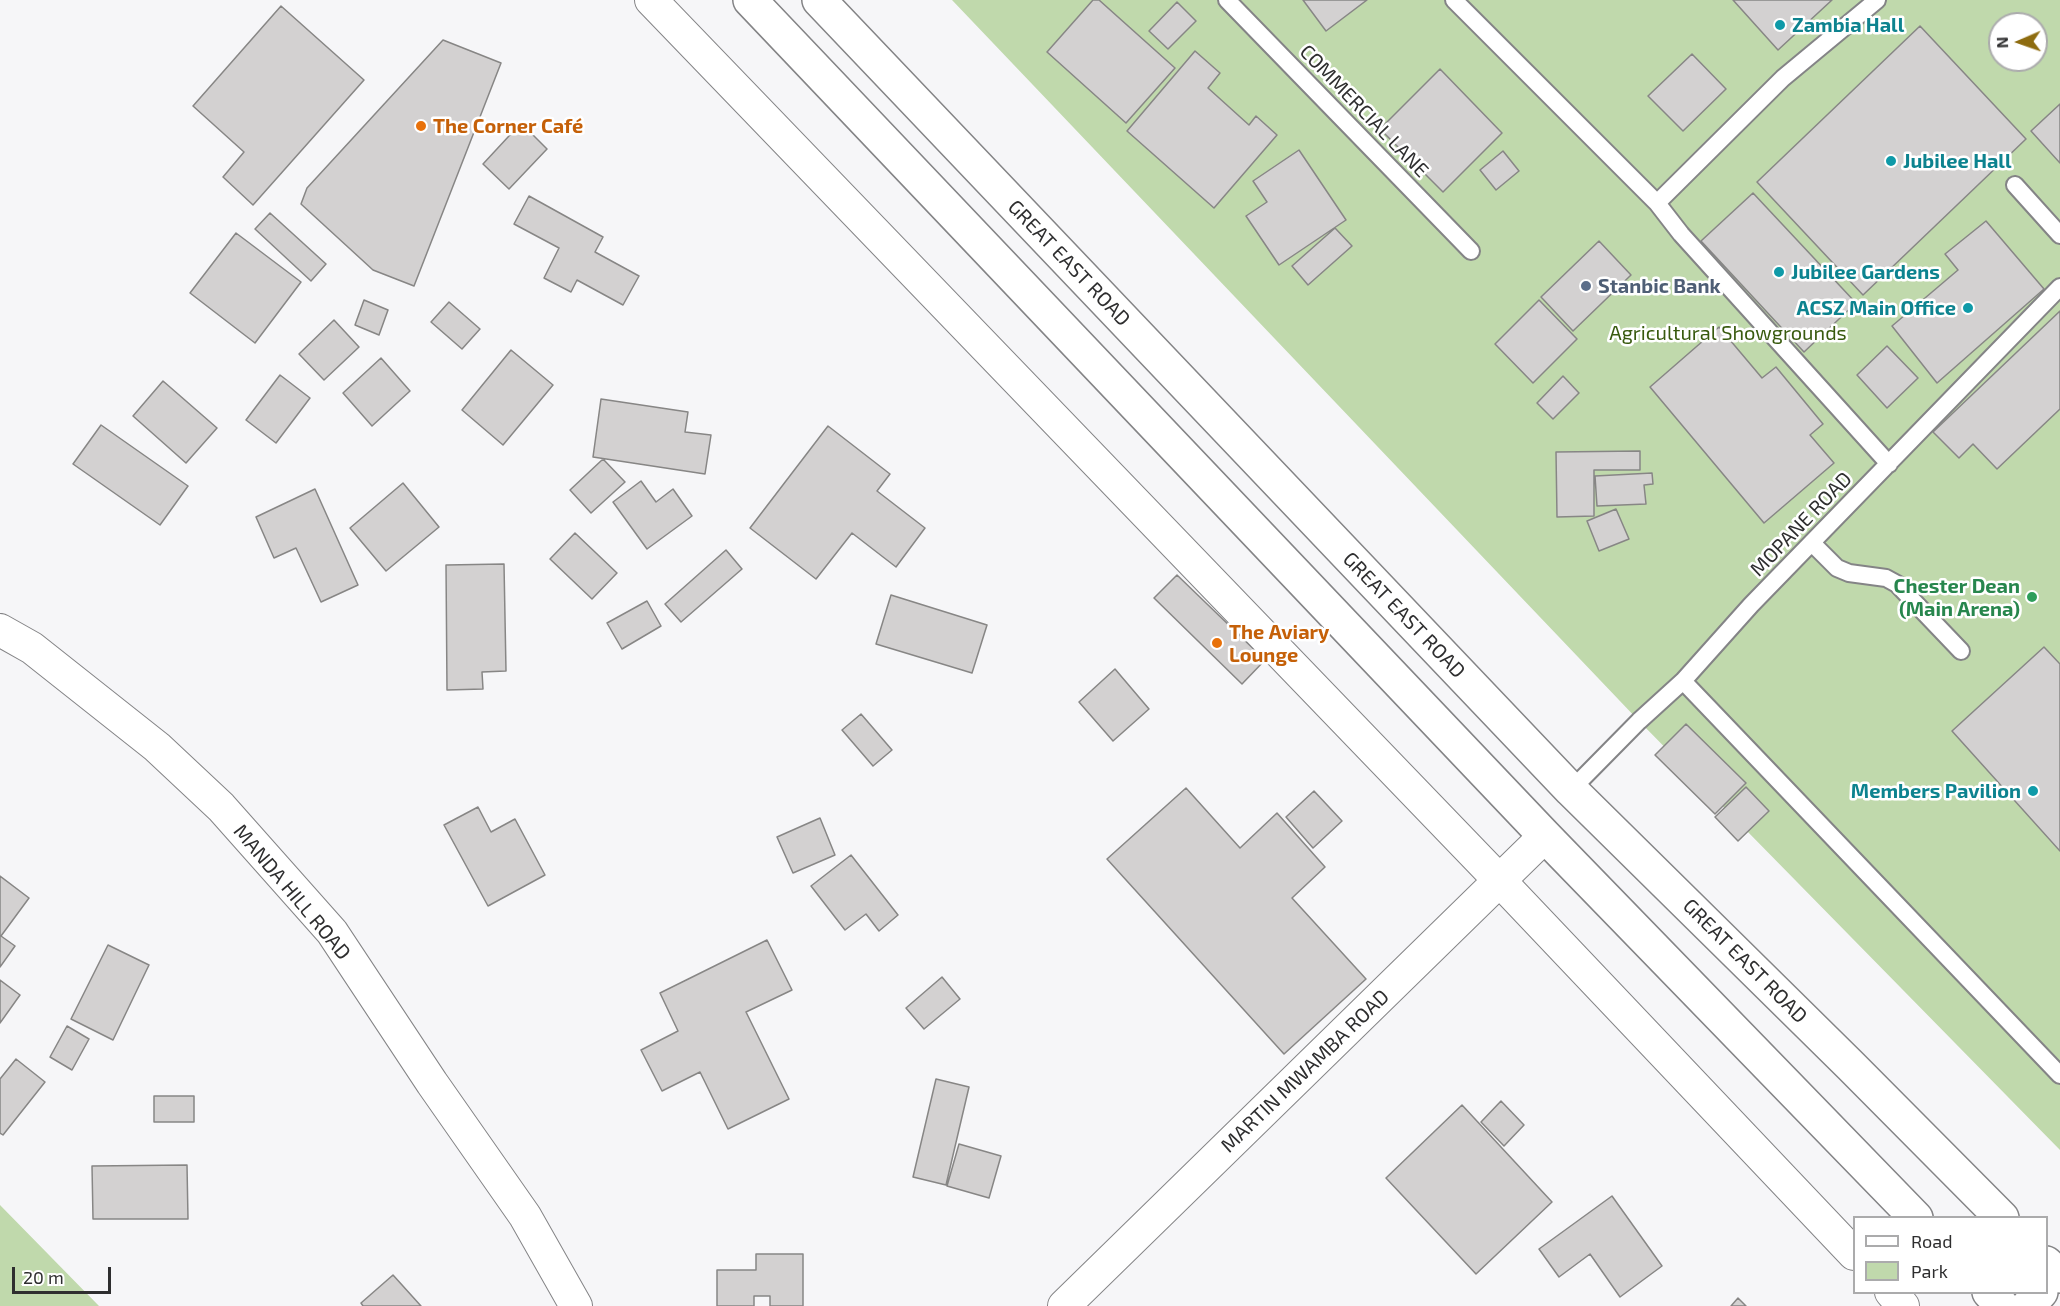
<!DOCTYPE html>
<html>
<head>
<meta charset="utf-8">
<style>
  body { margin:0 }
  #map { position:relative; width:2060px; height:1306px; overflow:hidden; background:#f6f6f8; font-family:"Exo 2",sans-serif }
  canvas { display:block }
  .legend { position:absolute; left:1853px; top:1216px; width:195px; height:78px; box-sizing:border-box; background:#fff; border:2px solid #ababac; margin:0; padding:8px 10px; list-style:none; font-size:18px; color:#2e2e2f }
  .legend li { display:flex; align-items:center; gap:12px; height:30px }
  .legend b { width:30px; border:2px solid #ababac }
  .north { position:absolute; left:1988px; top:12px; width:60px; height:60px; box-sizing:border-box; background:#fff; border:2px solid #ababac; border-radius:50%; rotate:268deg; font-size:16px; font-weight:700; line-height:24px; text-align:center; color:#2e2e2f }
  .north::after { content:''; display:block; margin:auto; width:21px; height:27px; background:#8e6c10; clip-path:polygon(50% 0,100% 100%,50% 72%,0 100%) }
  .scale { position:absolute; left:12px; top:1267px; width:99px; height:27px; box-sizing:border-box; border:3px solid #2e2e2f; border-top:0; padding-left:8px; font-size:18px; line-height:21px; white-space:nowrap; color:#2e2e2f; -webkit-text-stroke:4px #fff; paint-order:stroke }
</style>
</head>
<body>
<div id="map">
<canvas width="2060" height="1306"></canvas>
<ul class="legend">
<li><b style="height:8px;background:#fff"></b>Road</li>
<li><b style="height:16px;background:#c0d9ac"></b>Park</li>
</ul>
<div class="north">N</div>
<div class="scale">20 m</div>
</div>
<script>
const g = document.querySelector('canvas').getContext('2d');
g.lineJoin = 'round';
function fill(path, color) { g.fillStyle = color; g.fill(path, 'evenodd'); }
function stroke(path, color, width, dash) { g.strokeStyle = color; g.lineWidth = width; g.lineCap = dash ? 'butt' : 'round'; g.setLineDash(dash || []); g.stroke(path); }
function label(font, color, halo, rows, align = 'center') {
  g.font = font + ' "Exo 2",sans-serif'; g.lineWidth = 5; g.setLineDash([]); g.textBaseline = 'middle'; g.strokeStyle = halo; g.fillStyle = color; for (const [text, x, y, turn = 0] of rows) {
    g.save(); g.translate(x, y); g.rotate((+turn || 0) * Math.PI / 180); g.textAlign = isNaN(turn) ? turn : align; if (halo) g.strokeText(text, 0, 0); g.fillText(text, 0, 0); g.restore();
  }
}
fill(new Path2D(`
  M952,0h1108v1150l-421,-429zM2000,24h36v36h-36z
  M0,1205l99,101h-99z`), '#c0d9ac');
const building = new Path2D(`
  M1093,0h6l76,68 -49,55 -79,-71z
  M1303,0h64l-41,31z
  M1733,0h99l-54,50z
  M1177,2l19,19 -28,28 -19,-18z
  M281,6l83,74 -111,125 -30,-28 21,-25 -51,-46z
  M1920,26l106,113 -163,156 -106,-113z
  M443,40l58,23 -87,223 -41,-16 -72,-66 6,-16z
  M1195,51l25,22 -12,15 41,37 7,-9 21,19 -63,73 -87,-77z
  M1692,54l34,35 -43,42 -35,-35z
  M1440,69l62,64 -59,59 -63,-63z
  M2060,104v59l-29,-32z
  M521,123l26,26 -38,40 -26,-25z
  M1299,150l47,70 -67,45 -33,-49 21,-14 -14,-21z
  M1503,151l16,20 -23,19 -16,-20z
  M1753,193l103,110 -52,49 -103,-111z
  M529,196l74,41 -8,15 44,24 -16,29 -46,-25 -6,12 -27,-14 15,-30 -45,-24z
  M270,213l56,51 -15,17 -56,-52z
  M1986,221l58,68 -107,94 -45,-57 66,-56 -13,-16z
  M1335,228l17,18 -44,39 -16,-19z
  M236,233l65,49 -46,61 -65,-50z
  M1599,241l32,34 -58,56 -32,-34z
  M364,300l24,10 -9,25 -24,-10z
  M1539,300l38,39 -44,44 -38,-39z
  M449,302l31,27 -18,20 -31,-27z
  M2060,311v98l-63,60 -24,-25 -14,14 -26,-26z
  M334,320l25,27 -35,33 -25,-26z
  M1719,327l43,51 14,-11 47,57 -13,11 24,28 -70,60 -114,-136z
  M1887,346l31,32 -31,30 -30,-33z
  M511,350l42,35 -50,60 -41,-35z
  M381,358l29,33 -38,35 -29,-33z
  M280,375l30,23 -34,45 -30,-23z
  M1563,376l16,17 -26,26 -16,-16z
  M163,381l54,47 -31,35 -53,-47z
  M601,399l87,13 -3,20 26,3 -6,39 -112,-17z
  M101,425l87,61 -28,39 -87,-61z
  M828,426l62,48 -13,17 48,37 -29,39 -44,-34 -36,46 -66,-51z
  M1640,451v19h-46v46l-37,1 -1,-65z
  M603,459l22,23 -34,31 -21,-23z
  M1652,473l1,11 -9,1 2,19 -49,2 -2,-30z
  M641,481l15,21 17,-13 19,27 -45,33 -34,-47z
  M403,483l36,44 -53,44 -36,-43z
  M315,489l43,96 -37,17 -25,-54 -22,10 -18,-41z
  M1616,509l13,30 -30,12 -12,-30z
  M575,533l42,40 -25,26 -42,-40z
  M726,550l16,19 -61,53 -16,-18z
  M504,564l2,107 -24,1 1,17 -36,1 -1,-125z
  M1177,575l88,85 -23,24 -88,-86z
  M891,595l96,30 -15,48 -96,-29z
  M647,601l14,25 -39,23 -15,-26z
  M2044,647l16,17v187l-108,-120z
  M1115,669l34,40 -36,32 -34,-39z
  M861,714l31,36 -19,16 -31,-36z
  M1686,724l60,59 -31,31 -60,-59z
  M1746,787l23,24 -31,30 -23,-24z
  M1186,788l54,60 37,-35 48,54 -33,31 74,81 -82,75 -177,-195z
  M1314,791l28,30 -29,27 -27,-31z
  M478,807l13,25 24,-13 30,56 -57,31 -44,-81z
  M820,818l15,37 -42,18 -16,-36z
  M851,855l47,60 -19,16 -13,-17 -21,16 -34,-44z
  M0,876l29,22 -28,38 14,10 -15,21z
  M767,940l25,50 -46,22 43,87 -61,30 -28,-57 -38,19 -21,-41 37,-19 -18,-38z
  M108,945l41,20 -36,75 -42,-21z
  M942,977l18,22 -36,30 -18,-21z
  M0,980l20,15 -20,28z
  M67,1026l22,13 -17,31 -22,-13z
  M16,1059l29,23 -42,53 -3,-2v-54z
  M936,1079l33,8 -23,98 -33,-8z
  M154,1096h40v26h-40z
  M1501,1101l23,24 -20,21 -23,-24z
  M1462,1105l90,97 -76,72 -90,-96z
  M959,1144l42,12 -12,42 -42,-12z
  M187,1165l1,54h-95l-1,-53z
  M1612,1196l50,70 -42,31 -30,-43 -31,23 -20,-28z
  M756,1254h47v52h-33v-10h-16v10h-37v-36h39z
  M393,1275l28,31h-58l-2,-3z
  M1738,1298l8,8h-15z`);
fill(building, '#d3d1d1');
stroke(building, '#878685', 1.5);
const lane = new Path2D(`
  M1227,0l244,251
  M1454,0l203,203 24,31 208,230
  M2015,185l45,50
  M1657,203l126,-125 94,-78
  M1812,543l25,25 12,5 37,5 11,6 64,67
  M1683,681l377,394
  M1571,790l68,-69 44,-40 68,-76 309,-318`);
const street = new Path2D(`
  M651,0l849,881 354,373
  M0,630l32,18 125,99 64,60 111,125 100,151 93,133 51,90
  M1891,1292l12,14
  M1064,1306l481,-470`);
const secondary = new Path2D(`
  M2028,1306l13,-14`);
const primary = new Path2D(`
  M750,0l795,836 371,382
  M819,0l752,790 280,276 151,152
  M2046,1263l14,13
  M1989,1292l13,14`);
stroke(lane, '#848486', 20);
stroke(street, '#848486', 34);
stroke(secondary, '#848486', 36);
stroke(primary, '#848486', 36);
stroke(lane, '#fff', 16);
stroke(street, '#fff', 32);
stroke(secondary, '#fff', 33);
stroke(primary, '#fff', 33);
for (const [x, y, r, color] of [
  [1780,25,6,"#0f9aa8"],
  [421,126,6,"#e8710a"],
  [1891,161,6,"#0f9aa8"],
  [1779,272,6,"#0f9aa8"],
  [1586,286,6,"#5c6f8a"],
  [1968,308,6,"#0f9aa8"],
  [2032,597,6,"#2e9e5b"],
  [1217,643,6,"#e8710a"],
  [2033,791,6,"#0f9aa8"]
]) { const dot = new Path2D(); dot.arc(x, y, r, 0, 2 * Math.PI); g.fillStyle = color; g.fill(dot); stroke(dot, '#fff', 2); }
label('bold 20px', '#0d838f', '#fff', [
  ["Zambia Hall",1792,25],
  ["Jubilee Hall",1903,161],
  ["Jubilee Gardens",1791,272],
  ["ACSZ Main Office",1956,308,"right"],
  ["Members Pavilion",2021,791,"right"]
], 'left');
label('20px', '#2e2e2f', '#fff', [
  ["COMMERCIAL LANE",1364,111,46],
  ["GREAT EAST ROAD",1069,263,46],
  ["MOPANE ROAD",1801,524,-46],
  ["GREAT EAST ROAD",1404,615,46],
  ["MANDA HILL ROAD",292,892,50],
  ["GREAT EAST ROAD",1745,961,45],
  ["MARTIN MWAMBA ROAD",1305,1071,-44]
]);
label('bold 20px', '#c56008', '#fff', [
  ["The Corner Café",433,126],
  ["The Aviary",1229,632],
  ["Lounge",1229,655]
], 'left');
label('bold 20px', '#4e5e75', '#fff', [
  ["Stanbic Bank",1598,286]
], 'left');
label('20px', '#385a0e', '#fff', [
  ["Agricultural Showgrounds",1728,333]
]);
label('bold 20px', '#27864d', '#fff', [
  ["Chester Dean",2020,586],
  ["(Main Arena)",2020,609]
], 'right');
</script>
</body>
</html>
